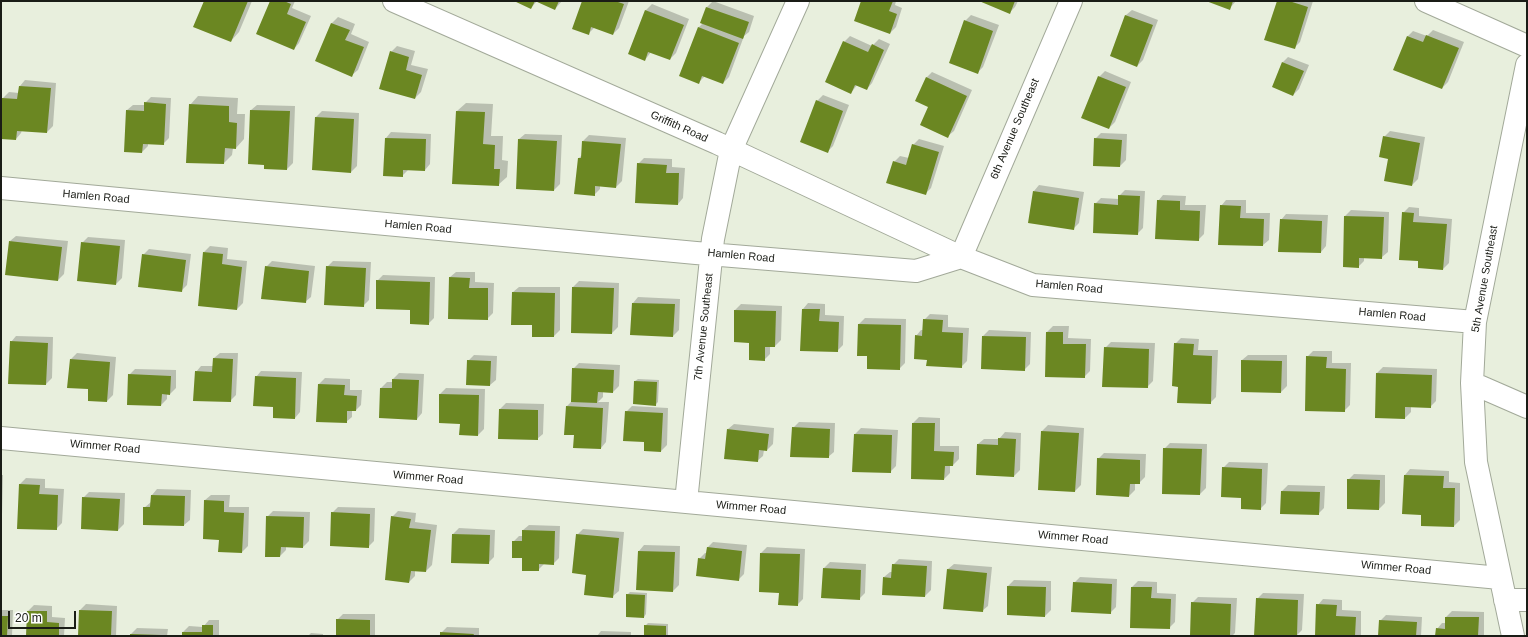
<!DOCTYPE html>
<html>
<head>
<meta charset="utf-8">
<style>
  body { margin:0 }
  #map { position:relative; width:1528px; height:637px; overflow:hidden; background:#e8efdd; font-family:Helvetica,sans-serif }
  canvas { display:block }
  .frame { position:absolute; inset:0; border:2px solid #1a1c16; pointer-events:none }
  .scale { position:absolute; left:8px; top:611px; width:68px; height:18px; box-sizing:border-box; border:2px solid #1a1c16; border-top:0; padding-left:5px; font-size:12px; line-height:14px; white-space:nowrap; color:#1a1c16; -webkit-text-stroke:3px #fff; paint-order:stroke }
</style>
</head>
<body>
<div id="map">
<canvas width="1528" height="637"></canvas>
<div class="frame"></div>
<div class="scale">20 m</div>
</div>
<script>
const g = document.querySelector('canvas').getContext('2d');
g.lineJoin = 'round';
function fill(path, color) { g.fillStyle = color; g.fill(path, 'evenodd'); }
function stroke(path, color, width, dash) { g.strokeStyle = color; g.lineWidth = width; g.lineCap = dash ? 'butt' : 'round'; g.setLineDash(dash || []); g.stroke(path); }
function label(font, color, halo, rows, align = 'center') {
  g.font = font + ' Helvetica,sans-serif'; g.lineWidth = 4; g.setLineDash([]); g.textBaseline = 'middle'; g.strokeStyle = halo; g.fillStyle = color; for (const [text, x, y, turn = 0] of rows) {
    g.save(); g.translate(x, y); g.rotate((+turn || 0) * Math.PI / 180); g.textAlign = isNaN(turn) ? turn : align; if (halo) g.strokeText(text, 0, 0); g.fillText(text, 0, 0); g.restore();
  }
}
fill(new Path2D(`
  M205,1h47l-13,31 -8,9z
  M271,1h24l-3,7 19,8 -12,27 -5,6z
  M516,1h46l-7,8 -18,-8 -6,7z
  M583,1h46l-10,27 -6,6 -18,-7 -7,7z
  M713,1l41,15 -5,16 -5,4 -15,41 -6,6 -18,-7 -6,6 -1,-54 5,-5h-2l6,-16z
  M863,1h33l-1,4 7,3 -6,19 -6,6z
  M981,1h37l-3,6 -6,6z
  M1208,1h28l-6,7z
  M1278,1h35l-13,41 -6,6z
  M652,4l37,15 -13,34 -6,6 -19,-7 -6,8 -16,-7 17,-43z
  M1132,10l26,10 -15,40 -6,6 -11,-51z
  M971,15l28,10 -16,42 -6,6 -12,-52z
  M338,17l17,7 -4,10 18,8 -11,28 -6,5 -35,-14 15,-38z
  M1433,30l31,12 -16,40 -6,6 -35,-51 6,-6 14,5z
  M850,36l22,10 7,-7 11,5 -18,39 -5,6 -10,-4 -6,8 -7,-51z
  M397,46l18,5 -4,14 17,4 -7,23 -6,6 -24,-46z
  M1288,57l21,8 -10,24 -6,6 -10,-33z
  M1105,71l26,11 -16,40 -6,6 -10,-51z
  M932,72l40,18 -18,41 -6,5 -18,-30 -4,-28z
  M25,80l31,3 -3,43 -6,6 -25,-2 -1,3 -5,6 -15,-1 2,-40 6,-6 10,1 1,-7z
  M823,95l26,10 -16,41 -6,6 -10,-51z
  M198,96l40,2 -1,16h8l-1,25 -8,9h-3l-1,7 -8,8 -34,-58z
  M151,97l20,1 -2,40 -6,6 -15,-1v3l-6,6 -15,-42 6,-5h12v-2z
  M466,103l27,1 -2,32h12l-1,24 6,1 -1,16 -9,8 -41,-74z
  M257,105l38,1 -2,57 -6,6 -22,-5 -14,-54z
  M322,111l37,2 -2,53 -6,6 -35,-55z
  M1390,131l35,6 -7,42 -6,6 -23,-27 -5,-21z
  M391,132l40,2 -1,30 -5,6h-17l-6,6 -16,-38z
  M1101,133l26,1 -1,26 -6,6 -25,-27z
  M525,134l37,1 -2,49 -6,6 -35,-51z
  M589,135l37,3 -4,43 -6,6 -16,-2v4l-6,6 -19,-2 4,-35 3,-3 1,-14z
  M919,139l25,7 -13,42 -6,6 -31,-32 6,-6 9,2 4,-13z
  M644,158l28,1v8l13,1 -2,30 -5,6 -40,-40z
  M1039,185l45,7 -5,31 -6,6 -39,-38z
  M1125,190l20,1 -2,37 -6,6 -42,-30 6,-6 18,1v-3z
  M1163,195l23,1 -1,9h21l-2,29 -6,6 -40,-39z
  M1226,200h20v13h24l-1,27 -6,5 -42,-39z
  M1409,207l10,1v8l33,3 -3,44 -6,6 -24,-8 -16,-48z
  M1351,210l38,2 -1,40 -6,5h-18v4l-6,6 -13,-51z
  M1286,214l42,1 -2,31 -5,6 -40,-32z
  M16,236l52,5 -4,33 -6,6 -48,-39z
  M88,237l37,3 -3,38 -6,6 -34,-41z
  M210,246l18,2 -1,11 20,2 -4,42 -6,6 -33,-57z
  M149,249l42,5 -4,31 -6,6 -38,-36z
  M272,261l43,5 -4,31 -6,5 -39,-35z
  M333,261l38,1 -2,38 -6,6 -36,-39z
  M456,272h19v10l19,1 -1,30 -6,6 -37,-42z
  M383,275l52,2 -1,41 -6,6 -51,-43z
  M579,281l40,2 -1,44 -6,6 -39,-46z
  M519,287h41v43l-6,6 -21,-12 -20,-32z
  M638,297l42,2 -1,31 -6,6 -40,-33z
  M808,303l17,1v11l19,1 -1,29 -6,6 -34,-42z
  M741,304l41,2 -1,34 -6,6h-5v8l-6,6 -14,-18 -15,-1v-31z
  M930,314l18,1v12l21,1 -2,33 -6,6 -33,-8 -12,-23 5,-6h2l1,-10z
  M865,318l41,1 -1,44 -6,6 -31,-14 -9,-31z
  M1053,326h16l-1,12 23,1 -1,32 -6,6 -37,-45z
  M989,330l42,2 -1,32 -6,6 -41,-34z
  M16,336l37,1 -1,41 -6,6 -35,-42z
  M1181,338l18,1 -1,11h20l-2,47 -6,6 -31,-17 -4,-42z
  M1111,342l44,1 -2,38 -6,6 -42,-39z
  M1313,351h19v12h19l-1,42 -6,6 -37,-54z
  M77,353l39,4 -3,38 -6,6 -18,-13 -18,-29z
  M220,353h18l-2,42 -6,6 -34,-29 5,-6h13v-8z
  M474,355l23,1 -1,24 -6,5 -22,-24z
  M1248,355h39v31l-6,6 -39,-32z
  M579,363l41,2 -1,21 -6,6h-10v5l-5,5h11l-3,40 -5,6 -34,-42 5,-5 1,-32z
  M1383,367l54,2 -1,32 -6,6 -19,-1v6l-6,6 -28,-45z
  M135,369l41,1v18l-6,6h-3v5l-6,6 -32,-30z
  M261,371l41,1 -2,40 -5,6 -21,-12 -18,-29z
  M399,373l25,1 -2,39 -5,6 -36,-31 6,-6h6v-3z
  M325,378l25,1v11h12l-1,15 -5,5h-4v7l-6,5 -29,-1 2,-37z
  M638,379l21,1 -1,22 -3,3 -20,-24z
  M446,388l39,1 -1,40 -6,6h-18l1,-12 -21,-29z
  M506,403l38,1 -1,30 -6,5 -37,-30z
  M632,406l36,2 -1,37 -6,6 -16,-10 -19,-29z
  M919,417l21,1v28h19v13l-6,6h-3v8l-6,6 -31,-56z
  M799,422l36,1 -1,29 -6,5 -35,-29z
  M734,424l40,4 -1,16 -6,6h-3l-1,6 -6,5 -29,-32z
  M1048,425l36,3 -3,57 -6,6 -33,-60z
  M861,428l37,2 -2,36 -6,6 -35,-38z
  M1005,432l16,1 -1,37 -6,6 -36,-32 6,-5h15z
  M1170,443l37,1 -1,44 -6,6 -36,-45z
  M1104,453l42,1 -1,23 -6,6h-4v7l-6,6 -31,-37z
  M1229,462l39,1 -2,40 -6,6 -18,-12 -19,-29z
  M1410,469l39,2v11l11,1v37l-6,6 -32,-12 -17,-39z
  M1354,474l31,1v28l-6,6 -31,-29z
  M1,475h2l-1,40 -1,1z
  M26,478l19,1v9l19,1 -2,34 -6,6 -36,-45z
  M1288,485l37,1 -1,22 -6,6 -36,-23z
  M157,489l34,1 -1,30 -6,5 -40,-17 7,-6 1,-7z
  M89,492l36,1 -1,31 -6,6 -36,-2 1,-30z
  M211,495h19l-1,12h20l-1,39 -6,6 -22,-13 -15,-39z
  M338,507l37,1 -1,33 -6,6 -36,-34z
  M273,511l37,1 -1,29 -6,6 -17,-1v4l-6,6 -13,-39z
  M398,511l18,2 -1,9 22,3 -5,40 -6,6 -11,-1v6l-6,6 -17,-65z
  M529,525l31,1 -1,32 -6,6h-9l-6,6 -15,-12 -10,-16 6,-6h4v-6z
  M459,528l36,2 -1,27 -6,6 -36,-1 1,-28z
  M583,529l41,3 -5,59 -6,5 -26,-22 -10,-39z
  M713,542l34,3 -3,29 -6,6 -39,-21 6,-6h2l1,-6z
  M644,545l36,1 -1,39 -6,6 -36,-2 2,-38z
  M767,547l38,2 -2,50 -6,6 -17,-13 -19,-39z
  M899,559l33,2 -1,29 -6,6 -41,-19 6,-5h3v-7z
  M830,562l36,2 -1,29 -6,6 -35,-31z
  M954,564l38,3 -4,39 -6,5 -34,-42z
  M1080,577l37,2 -1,28 -6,6 -36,-30z
  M1014,580l37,1v29l-6,6 -37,-30z
  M1138,581l19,1v11l19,1 -1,28 -6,6 -37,-41z
  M630,592l17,1 -1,21 -2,3 -17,-22z
  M1263,593l41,1 -2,36 -6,6h-41l2,-37z
  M1198,597l39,1 -2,35 -3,3h-41l1,-33z
  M1323,599l19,1v10l19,1v25h-45l2,-31z
  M86,604l31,2 -1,30h-37l1,-26z
  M34,605l18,1v11l13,1 -1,18h-37l1,-25z
  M1,610h12l-1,26h-11z
  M1452,611l32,1v24h-48l1,-7 5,-6h4v-6z
  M343,614h32v22h-38v-16z
  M1386,615l36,2 -1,19h-42l1,-15z
  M209,620h10v16h-36v-4l6,-6 14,1z
  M648,623l20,1v12h-23v-10z
  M447,627l32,1v8h-38v-3z
  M137,628l31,1 -1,7h-36v-2z
  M601,631l30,1v4h-34z
  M311,633l12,1v2h-15z`), '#0003');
fill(new Path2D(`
  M204,1h44l-17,41 -38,-15z
  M270,1h14l7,3 -4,10 19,8 -12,28 -38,-16z
  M514,1h45l-4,9 -20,-9 -4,8z
  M582,1h33l9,3 -11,31 -22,-8 -2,8 -17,-6z
  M861,1h32l-4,10 8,3 -7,20 -36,-13z
  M979,1h36l-5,13z
  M1206,1h27l-3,9z
  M1277,1h12l19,6 -13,42 -31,-9z
  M706,7l43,15 -6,17 -43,-16z
  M645,10l39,15 -14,35 -22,-8 -3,9 -17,-7z
  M1125,15l28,10 -16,42 -27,-11z
  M964,20l29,11 -15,43 -29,-11z
  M331,23l19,7 -5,10 19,7 -12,30 -37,-16z
  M698,27l41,16 -16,41 -21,-8 -3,8 -20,-8z
  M1426,35l33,13 -17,41 -49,-19 14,-34 16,6z
  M843,41l25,11 4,-8 12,6 -17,40 -12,-5 -4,9 -26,-12z
  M390,51l19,6 -3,13 16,5 -7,24 -36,-10z
  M1282,62l22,9 -11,25 -21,-9z
  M1098,76l28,11 -17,42 -28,-11z
  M926,77l41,19 -19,42 -28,-13 8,-18 -13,-6z
  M19,86l32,2 -4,45 -30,-2 -1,9 -15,-1 1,-41 15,1z
  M816,100l27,11 -15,42 -28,-11z
  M144,102l22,2 -2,41 -21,-1 -1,9 -18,-1 2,-42 18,1z
  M189,104l40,2v16l8,1 -1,26 -11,-1 -1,16 -38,-1z
  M250,110l40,1 -3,59 -23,-1v-4l-16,-1z
  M456,111l29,1 -2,32 12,1 -1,24h6l-1,17 -47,-2z
  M315,117l39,2 -3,54 -39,-3z
  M1383,136l37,7 -8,43 -28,-5 4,-22 -9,-2z
  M385,138l41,1 -1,32 -22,-1v7l-20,-1z
  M1094,138l28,2 -2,27 -27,-1z
  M518,139l39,2 -3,50 -38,-2z
  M582,141l39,3 -5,44 -21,-2v10l-21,-2 4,-36h3z
  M912,144l27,8 -13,43 -40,-12 7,-22 13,4z
  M637,163l30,2 -1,8h13l-1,32 -43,-2z
  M1033,191l46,7 -5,32 -46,-7z
  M1118,195l22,1 -2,39 -45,-2 1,-30 24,2z
  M1157,200l23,1v9l20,1 -1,30 -44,-2z
  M1220,205l21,1 -1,12 24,1 -1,27 -45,-1z
  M1402,212l12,1 -1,9 34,2 -4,46 -25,-2v-7l-19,-1z
  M1344,216l40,1 -2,42 -23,-1v10l-16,-1z
  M1280,219l42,2 -1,32 -43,-1z
  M9,241l53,6 -4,34 -53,-6z
  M81,242l39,4 -4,39 -39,-4z
  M203,252l20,2 -1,10 20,3 -5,43 -39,-4z
  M142,254l44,6 -4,32 -44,-5z
  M265,266l44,5 -3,32 -45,-4z
  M326,266l40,2 -2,39 -40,-2z
  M449,277l21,1 -1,10h19v32l-40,-1z
  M376,280l54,2 -1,43 -19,-1v-14l-34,-1z
  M572,287l42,1 -2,46 -41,-1z
  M512,292l43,1 -1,44h-22v-12h-21z
  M632,303l43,1 -2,33 -43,-2z
  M802,309h18l-1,12 20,1 -1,30 -38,-1z
  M734,310l42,1 -1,36h-10v14l-16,-1v-17l-15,-1z
  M923,319l20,1 -1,12 21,1 -1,35 -36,-2 1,-6 -13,-1 1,-24 7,1z
  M858,324l43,1 -1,45 -33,-1v-13h-10z
  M1046,332h17v12h23l-1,34 -40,-1z
  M982,336l44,1 -1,34 -44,-2z
  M10,341l38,2 -2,42 -38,-1z
  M1174,343l20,1 -1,11 19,1 -1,48 -34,-1 1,-16 -6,-1z
  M1104,347l45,2 -1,39 -46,-1z
  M1306,356l21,1 -1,11 20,1 -1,43 -40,-1z
  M213,358l20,1 -2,43 -38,-1 2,-30 17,1z
  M70,359l40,3 -3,40 -19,-1v-12l-21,-1z
  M467,360l24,1 -1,25 -24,-1z
  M1241,360l41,1 -1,32 -40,-1z
  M572,368l42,2 -1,23 -15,-1 -1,11 -26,-1z
  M1376,373l56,2 -1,33 -26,-1v12l-30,-1z
  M128,374l43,2 -1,19 -8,-1 -1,12 -34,-1z
  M255,376l41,2 -1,41 -22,-1v-11l-20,-1z
  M392,379l27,1 -2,40 -38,-2 1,-30h12z
  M634,381l23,1 -1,24 -23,-2z
  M318,384l27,1 -1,10 13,1 -1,15h-9v12l-31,-1z
  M439,394l40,1 -1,41 -19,-1 1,-11 -21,-1z
  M566,406l37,2 -2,41 -28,-1 1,-13h-10z
  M499,409l39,1v30l-40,-1z
  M625,411l38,2 -2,39 -17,-1v-9l-21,-1z
  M912,423h23l-1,28 20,1 -1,14h-8l-1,14 -33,-1z
  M792,427l38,2 -1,29 -39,-1z
  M727,429l42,5 -2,17 -8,-1 -1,12 -34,-3z
  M1041,431l38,2 -4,59 -37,-2z
  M854,434l38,1 -1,38 -39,-1z
  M998,438l18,1 -2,38 -38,-2 1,-31 21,1z
  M1163,448l39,1 -2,46 -38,-1z
  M1097,458l43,2v24h-10l-1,13 -33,-2z
  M1222,467l40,2 -1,41 -20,-1v-11l-20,-1z
  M1404,475l40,1 -1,12h12l-1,39 -33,-1v-11l-19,-1z
  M1347,479l33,1 -1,30 -32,-1z
  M19,484l21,1 -1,9 19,1 -1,35 -40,-1z
  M1281,491l39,1 -1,23 -39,-1z
  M151,495l34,1 -1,30 -41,-1v-18h7z
  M82,497l38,2 -2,32 -37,-2z
  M204,500l20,1v11l20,1 -2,40 -24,-1 1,-12 -16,-1z
  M331,512l39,2 -1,34 -39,-2z
  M266,516l38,1 -1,31 -22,-1 -1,10h-15z
  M391,516l20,3 -2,9 22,2 -5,42 -15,-1 -2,12 -24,-3z
  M522,530l33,1 -1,34 -15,-1v7h-17v-13h-10v-17h10z
  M452,534l38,1 -1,29 -38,-1z
  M576,534l43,4 -6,60 -29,-3 2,-20 -14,-2z
  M707,547l35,4 -3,30 -43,-5 2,-18 7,1z
  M638,551l37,1 -2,40 -37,-2z
  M760,553l40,1 -2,52 -20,-1 1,-12 -20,-1z
  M892,564l35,2 -2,31 -43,-2 1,-18 8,1z
  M823,568l38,2 -1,30 -39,-2z
  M947,569l40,4 -4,39 -40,-3z
  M1073,582l39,2 -1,30 -40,-2z
  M1007,586l39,1 -1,30 -38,-2z
  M1131,587h21l-1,11 20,1 -1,30 -40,-1z
  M626,594l19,1 -1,23 -18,-1z
  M1256,598l42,2 -1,36h-43z
  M1191,602l40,2 -1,32h-40z
  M1316,604l21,1 -1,11 20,1 -1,19h-40z
  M79,610l33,1 -1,25h-33z
  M27,611h20v11l12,1v13h-33z
  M1,616h7l-1,20h-6z
  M1445,617h34l-1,19h-43l1,-8 9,1z
  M336,619l34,1v16h-34z
  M1379,620l38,2 -1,14h-38z
  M202,625h11v11h-31v-4h20z
  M644,625l22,1v10h-22z
  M440,632l34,2 -1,2h-33z
  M130,634l31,1v1h-31z`), '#6b8722');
const minor = new Path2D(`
  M394,1l323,142 244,114 110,-256
  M1426,1l101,45
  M1,188l695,65 220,18 45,-14 72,28 442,37
  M1472,383l55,24
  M1,438l1499,140
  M686,502l27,-263 18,-89 67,-149
  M1505,600h22
  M1513,636l-37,-174 -4,-79 3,-61 52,-257`);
stroke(minor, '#a2a999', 24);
stroke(minor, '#fff', 22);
label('11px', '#1a1c16', '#fff', [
  ["Griffith Road",679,127,24],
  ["6th Avenue Southeast",1015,129,-67],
  ["Hamlen Road",96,197,5],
  ["Hamlen Road",418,227,5],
  ["Hamlen Road",741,256,5],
  ["5th Avenue Southeast",1485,279,-80],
  ["Hamlen Road",1069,287,5],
  ["Hamlen Road",1392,315,5],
  ["7th Avenue Southeast",704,327,-84],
  ["Wimmer Road",105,447,5],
  ["Wimmer Road",428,478,5],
  ["Wimmer Road",751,508,5],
  ["Wimmer Road",1073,538,5],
  ["Wimmer Road",1396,568,5]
]);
</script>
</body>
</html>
